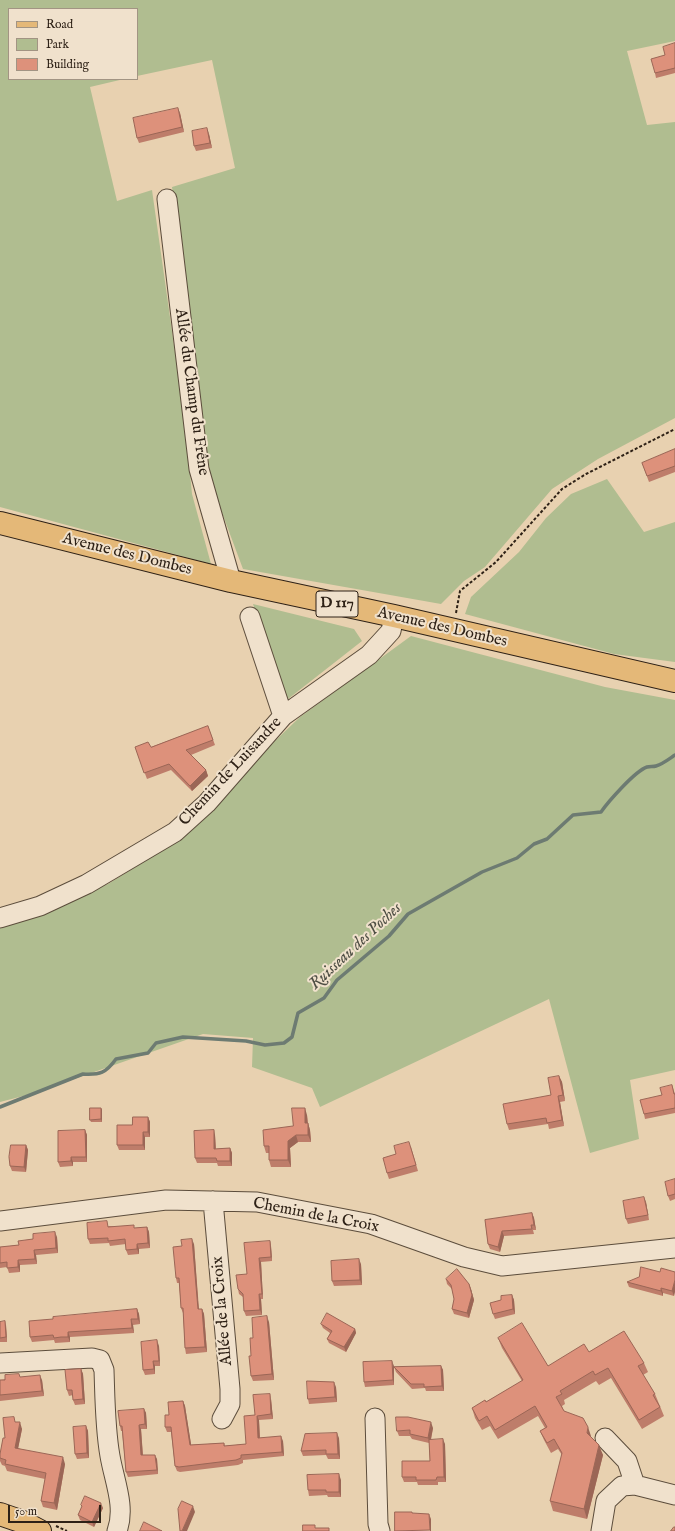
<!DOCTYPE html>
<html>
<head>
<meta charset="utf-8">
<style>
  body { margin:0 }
  #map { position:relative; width:675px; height:1531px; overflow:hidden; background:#e8d1b0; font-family:"IM FELL English",serif }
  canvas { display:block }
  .legend { position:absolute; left:8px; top:8px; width:130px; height:72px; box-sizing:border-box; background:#f0e1cc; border:1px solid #a29483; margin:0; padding:5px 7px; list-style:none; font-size:12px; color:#2e2116 }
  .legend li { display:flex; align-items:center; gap:8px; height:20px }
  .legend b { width:20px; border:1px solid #a29483 }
  .scale { position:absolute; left:8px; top:1505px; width:93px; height:18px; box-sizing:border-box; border:2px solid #2e2116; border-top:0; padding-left:5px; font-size:12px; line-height:14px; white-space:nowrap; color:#2e2116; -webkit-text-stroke:3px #f0e1cc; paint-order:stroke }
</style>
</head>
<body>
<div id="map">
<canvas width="675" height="1531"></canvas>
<ul class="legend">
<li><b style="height:5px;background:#e4b878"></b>Road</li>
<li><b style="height:11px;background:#b0bd90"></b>Park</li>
<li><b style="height:11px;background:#dd917b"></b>Building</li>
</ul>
<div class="scale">50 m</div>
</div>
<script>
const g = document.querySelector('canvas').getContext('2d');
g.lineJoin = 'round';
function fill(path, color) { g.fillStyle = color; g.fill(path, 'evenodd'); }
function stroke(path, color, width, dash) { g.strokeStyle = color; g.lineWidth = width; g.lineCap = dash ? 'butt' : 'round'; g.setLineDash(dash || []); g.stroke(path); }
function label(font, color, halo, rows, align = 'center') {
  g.font = font + ' "IM FELL English",serif'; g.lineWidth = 4; g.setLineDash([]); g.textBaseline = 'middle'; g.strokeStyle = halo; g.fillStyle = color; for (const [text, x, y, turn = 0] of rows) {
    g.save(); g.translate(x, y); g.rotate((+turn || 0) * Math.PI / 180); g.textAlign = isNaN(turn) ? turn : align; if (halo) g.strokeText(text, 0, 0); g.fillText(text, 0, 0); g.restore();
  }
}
fill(new Path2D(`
  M0,0h675v41l-48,10 20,74 28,-3v296l-77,41 -46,30 -67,78 -21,14 -23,23 -198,-35 -31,-83 -22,-150 -18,-149 63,-19 -23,-108 -75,16v-67h-128v70h115l-34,8 27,114 35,-11 33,233 7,71 19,70 -211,-57z
  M607,479l37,53 31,-10v140l-61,-8 -149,-40 6,-17 48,-45 27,-34 25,-24z
  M253,604l101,25 8,12 -74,58 -11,-23z
  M411,636l194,51 70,13v370l-45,10 9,59 -49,14 -41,-154 -229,108 -8,-19 -60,-21 1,-29 -50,-4 -172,60 -31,8v-183l108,-35 69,-43 79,-82 44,-42z`), '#b0bd90');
stroke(new Path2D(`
  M0,1107l83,-33c17,1 23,-1 33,-15l32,-6 8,-10 27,-6 63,4 19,4 19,-2 8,-6 6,-24 26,-15 13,-18 52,-44 19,-22 74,-42 35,-14 17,-14 13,-5 26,-24 28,-3c7,-10 34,-41 46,-45 3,-1 6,0 9,-1 7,-2 13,-7 19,-11`), '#6d7b72', 3.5);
const minor = new Path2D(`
  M167,199l32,270 32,112
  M250,617l33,99
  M0,918l40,-12 47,-22 88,-52 32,-29 76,-87 86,-61 22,-24 3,-15
  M213,1201l17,188v15l-8,15
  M0,1221l166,-21 91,2 114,22 93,33 38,9 173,-18
  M0,1363l92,-5 8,2 4,10c1,28 1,58 6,86 4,24 16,51 7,75
  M375,1418l3,106 2,7
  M605,1438l22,23 8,24
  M601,1531l5,-30 16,-15 13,-1 40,10`);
const major = new Path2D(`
  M0,523l231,58 163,35 281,65
  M0,1514l23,8 17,9`);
stroke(minor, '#5c4d3c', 21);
stroke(major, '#2e2116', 24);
stroke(new Path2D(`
  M456,613l4,-22 36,-29 66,-73 24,-15 89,-45
  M56,1526l11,5`), '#2e2116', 2, [3, 2]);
stroke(minor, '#f0e1cc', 19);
stroke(major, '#e4b878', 22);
fill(new Path2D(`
  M675,43v30l-19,5 -1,-5 10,-18z
  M180,113l4,19 -45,11 -2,-5z
  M209,134l3,14 -16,3 -2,-5z
  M675,449v23l-26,10 -7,-19z
  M208,726l7,19 -24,10 15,15 2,6 -16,15 -21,-21 -24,9 -12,-32h16z
  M559,1076l3,6 3,19 -5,1 4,24 -15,3 -1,-5 -39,6 -2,-6 44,-29z
  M672,1085l3,9v19l-30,6 -1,-5 18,-19z
  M101,1108l1,2v12h-11l-1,-2z
  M307,1115l1,8 2,7 1,12h-13l-8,6 1,19h-20l-2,-7v-7h-3l-2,-7 29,-20z
  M148,1117l2,5v15h-5v13h-26l-2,-5 15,-20z
  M85,1130l2,5v27h-14v4l-13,1 -2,-5z
  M215,1135l1,14 14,-1 2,5v13h-14l-1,-3h-20l-2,-5z
  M26,1145l2,5 -2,22 -14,-1 -2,-5z
  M411,1147l7,24 -29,8 -2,-6 9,-19z
  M675,1179v20l-5,2 -2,-5z
  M646,1202l3,18 -21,4 -2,-5z
  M532,1213l2,5 2,12h-3l1,4 -30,2 -4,16 -10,-3 -2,-5 -3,-24z
  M109,1226l26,2 12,-1 2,5 1,16 -11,1v5l-11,1 -2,-5v-6l-16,2 -1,-3 -19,1 -2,-5z
  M57,1237l1,16 -22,2 1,9 -17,1v7l-11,1 -2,-6 -7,1v-21l19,-2 14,-6z
  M270,1241l1,5 1,15 -11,1 2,37h-2l1,16 -16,1 -2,-5 -1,-14 -4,-3 -1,-5 9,-15z
  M194,1244l5,65h3l2,5 3,38 -21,2 -1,-6 -2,-35 -2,-5 -2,-25h-2l-1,-5 6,-32z
  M361,1264l1,21 -28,1 -2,-5z
  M675,1272l-1,24 -11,-3v3l-34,-9 -2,-5z
  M446,1279l23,5 2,5 3,11 -5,18 -15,-4 -2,-5 2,-10 -2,-10 -5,-5z
  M512,1295l2,5 1,14 -20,5 -2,-5 8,-14z
  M137,1309l2,5 1,10 -7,1 1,8 -64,4v5l-15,1 -1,-3 -22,2 -2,-5 23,-18z
  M0,1322l6,3 1,17h-7z
  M269,1322l5,58 -21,1 -2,-5 2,-38z
  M321,1324l34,5 1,4 -10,19 -17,-9 -2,-4 3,-6 -7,-5z
  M498,1338l50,28 41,-14 55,11 4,9 -5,3 12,19 9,22 -22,13 -31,-51 -12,7 -3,-4 -32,19 1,4 -3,2 2,5 27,26 12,18 -16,64 -34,-8 -3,-10 12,-46 -4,-6 -7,4 -7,-13 -4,-9 5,-3 -7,-12 -40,23 -8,-13 -8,4 -7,-12 -3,-10 14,-6 36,-21 -20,-33z
  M159,1346l1,20h-5v8l-10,1 -2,-5z
  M394,1366v19l-29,2 -1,-5z
  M441,1366l2,4 1,21h-18l-1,-3 -13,1 -16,-17 -2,-5z
  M81,1369l2,5 2,30 -10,1 -2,-5v-5l-4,1 -2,-6z
  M20,1377l22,3 2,16 -44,5v-21z
  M336,1387l1,15 -28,2 -1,-5z
  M271,1399l2,20 -14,1 1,18 23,3 1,15 -41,4v3l-5,2 -58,7 -3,-1 -2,-5 -4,-34h-4l-2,-5 4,-12 14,-14 2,5 6,39 33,-2 1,3 21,-2 9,-29z
  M144,1409l2,4 1,16h-6l2,26 14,4 1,15 -30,3 -2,-5 -4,-41h-1l-1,-5z
  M16,1422l6,7 -4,19 47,16 -8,46 -14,-3 -2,-6 4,-22 -38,-8 -2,-5 -3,-1 -2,-4v-3l5,-20z
  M86,1426l2,5 1,27 -12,1 -2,-5z
  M433,1428l-2,12 14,4 1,38h-8v3h-20l-1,-3h-13l-2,-5 28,-16 -1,-18 -17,-4 -2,-3h-11l-2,-5z
  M339,1438l1,21h-12l-2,-4 -23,1 -2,-5z
  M341,1480v17h-13l-1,-2 -18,1 -1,-6z
  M81,1505l22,3 -9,19 -14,-7 -2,-5 4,-8z`), '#be7d6a');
fill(new Path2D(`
  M178,108l2,5 4,19 -2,-5z
  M207,128l2,6 3,14 -2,-5z
  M206,770l2,6 -16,15 -2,-5z
  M559,1076l3,6 3,19 -2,-6z
  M558,1096l2,6 4,24 -2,-6z
  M101,1108l1,2v12l-1,-3z
  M305,1108l2,7 1,15 -3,-7z
  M148,1117l2,5v15l-2,-5z
  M308,1123l2,7 1,12 -3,-7z
  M85,1130l2,5v27l-1,-5z
  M214,1130l1,5 1,19 -2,-5z
  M143,1132l2,5v13l-2,-5z
  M296,1135l2,7 -8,6 1,19 -3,-7v-19z
  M26,1145l2,5 -2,22 -2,-5z
  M230,1148l2,5v13l-2,-5z
  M71,1157l2,5v4l-2,-5z
  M644,1197l2,5 3,18 -1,-5z
  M532,1213l2,5 2,12 -2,-5z
  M147,1227l2,5 1,16 -2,-5z
  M502,1231l2,5 -4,16 -2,-5z
  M55,1232l2,5 1,16 -2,-5z
  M192,1239l2,5 5,70 -1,-5z
  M270,1241l1,5 1,15 -1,-4z
  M137,1244l2,5v5l-2,-5z
  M34,1250l2,5 1,9 -2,-5z
  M259,1258l2,4 2,37 -1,-5z
  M359,1259l2,5 1,21 -2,-5z
  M18,1260l2,5v7l-2,-5z
  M675,1280v12l-1,4 -2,-5z
  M469,1284l2,5 3,11 -5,18 -2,-5z
  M661,1288l2,5v3l-2,-5z
  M259,1294l2,5 1,16 -2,-5z
  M512,1295l2,5 1,14 -2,-5z
  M137,1309l2,5 1,10 -2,-5z
  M202,1309l2,5 3,38 -2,-5z
  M267,1316l2,6 5,58 -2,-6z
  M131,1319l2,6 1,8 -2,-5z
  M5,1321l1,4 1,17 -1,-5z
  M355,1329l1,4 -10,19 -2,-5z
  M68,1332l2,5v5l-2,-5z
  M157,1340l2,6 1,20 -1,-5z
  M153,1361l2,5v8l-1,-5z
  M392,1361l2,5v19l-1,-5z
  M441,1366l2,4 1,21 -2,-5z
  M81,1369l2,5 2,30 -2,-5z
  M40,1375l2,5 2,16 -2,-5z
  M334,1382l2,5 1,15 -2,-5z
  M270,1394l1,5 2,20 -2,-5z
  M183,1401l2,5 7,44 -2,-5z
  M144,1409l2,4 1,16 -2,-5z
  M257,1416l2,4 1,23 -2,-5z
  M20,1422l2,7 -5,25 -2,-6z
  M431,1422l2,6 -3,15 -2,-5z
  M139,1425l2,4 2,30 -2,-4z
  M86,1426l2,5 1,27 -2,-5z
  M588,1427l3,9v7l-4,-10z
  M337,1433l2,5 1,21 -2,-5z
  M281,1436l2,5 1,15 -2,-4z
  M443,1439l2,5 1,38 -2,-5z
  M599,1445l4,10 -16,64 -3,-10z
  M155,1455l2,4 1,15 -1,-4z
  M63,1457l2,7 -8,46 -3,-7z
  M339,1474l2,6v17l-2,-5z
  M101,1503l2,5 -9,19 -2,-5z
  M193,1506l2,6 -8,19h-5z
  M429,1514l2,5v12h-1v-1z`), '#9b6656');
const building = new Path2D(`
  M675,43v25l-20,5 -4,-14 14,-4 -2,-8z
  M178,108l4,19 -45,11 -4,-20z
  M207,128l3,15 -16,3 -2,-15z
  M675,449v17l-28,10 -5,-13z
  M208,726l5,14 -27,10 20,20 -16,16 -21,-22 -25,9 -9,-26 13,-5 3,5z
  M559,1076l4,19 -5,1 4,24 -15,3 -1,-5 -39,6 -4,-20 48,-9 -3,-17z
  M672,1085l2,9h1v14l-31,6 -4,-14 22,-5 -2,-7z
  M90,1108h11v11l-11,1z
  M292,1108h13v15h3v12h-12l-8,6v19h-19v-14h-5l-1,-16 30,-4z
  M133,1117h15v15h-5v13h-26v-20h15z
  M85,1130l1,27h-15v4l-13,1v-31z
  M214,1130v19l16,-1v13h-13l-1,-3h-21l-1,-27z
  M409,1142l7,23 -29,8 -4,-15 13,-4 -2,-8z
  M11,1145h15l-2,22 -14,-1 -1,-9z
  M675,1179v15l-7,2 -3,-14z
  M644,1197l4,18 -22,4 -3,-18z
  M532,1213l2,12h-3l1,4 -30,2 -4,16 -10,-3 -3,-24z
  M107,1221l1,6 26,-2v3l13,-1 1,16 -11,1v5l-11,1 -1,-11 -17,2v-3l-20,1 -1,-16z
  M55,1232l1,16 -22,2 1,9 -17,1v7l-11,1v-6l-7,1v-16l19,-2 -1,-4 15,-2v-5z
  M192,1239l6,70h4l3,38 -20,1 -2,-40h-2l-2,-30h-3l-3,-31 9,-1 -1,-6z
  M270,1241l1,16 -12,1 3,36h-3l1,16 -16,1 -1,-17 -5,-5 -2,-14 11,-1 -3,-31z
  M359,1259l1,21 -28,1 -1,-20z
  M641,1267l19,5 1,-4 14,4v8l-3,11 -11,-3v3l-34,-9 12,-5z
  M457,1269l12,15 3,11 -5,18 -15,-4 2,-10 -3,-14 -5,-6z
  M512,1295l1,14 -20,5 -3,-11 11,-3v-4z
  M137,1309l1,10h-7l1,9 -64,4v5h-7l-7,1 -1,-3 -23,2 -1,-16 24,-2v-2z
  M327,1313l28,16 -11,18 -17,-8 5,-8 -11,-7z
  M267,1316l5,58 -21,2 -2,-20h2l-1,-18h3l-1,-20z
  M5,1321l1,16 -6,1v-16z
  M522,1323l26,43 36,-22 5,8 35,-21 20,32 -6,3 17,28 -2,1 7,12 -21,13 -31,-52 -13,7 -2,-4 -33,20 2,3 -6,3 8,14 19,7 5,9 -1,6 12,12 -15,64 -34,-8 12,-48 -8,-14 -7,4 -7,-12 7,-4 -12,-21 -40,24 -8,-14 -8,5 -7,-13 13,-8 1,2 37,-22 -25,-42z
  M157,1340l2,21h-6l1,8 -11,1 -2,-28z
  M392,1361l1,19 -29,2 -1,-20z
  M441,1366l1,20 -18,1v-3h-13l-17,-17z
  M81,1369l2,30 -10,1 -1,-10h-5l-2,-20z
  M19,1374l1,3 20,-2 2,16 -42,4v-15h5v-5z
  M307,1381l27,1 1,15 -27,2z
  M270,1394l1,20 -14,2 1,22 23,-2 1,16 -41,3v3l-5,2 -57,7 -4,-1 -4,-39h-6v-12h4l-1,-13 15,-1 7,44 34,-2v3l22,-2 -2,-28 11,-1 -2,-20z
  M144,1409l1,15 -6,1 2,30h14l2,15 -31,2 -4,-46h-2l-2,-15z
  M14,1417l1,5h5l-5,26 48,9 -9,46 -13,-2 5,-28 -41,-9 1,-4 -6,-2v-4l3,-16h2l-2,-20z
  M396,1417h12l23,5 -3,16 -18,-4v-4l-13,1z
  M86,1426l1,27 -12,1 -2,-27z
  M337,1433l1,21h-12v-4l-25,1 4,-17z
  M443,1439l1,38h-7l-1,3h-20v-3h-14v-16h28l-1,-21z
  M339,1474v18h-13v-2h-18l-1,-15z
  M85,1496l16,7 -9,19 -14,-7 4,-9 -1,-1z
  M182,1501l11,5 -11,25h-2l-2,-22z
  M395,1512h17v1l17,1 1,16 -35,1z
  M144,1522l18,9h-22z
  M303,1525h12v3h14v3h-26z
  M674,1527h1v4h-4z`);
fill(building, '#dd917b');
stroke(building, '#9b6656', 1);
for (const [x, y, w] of [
  [337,604,42]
]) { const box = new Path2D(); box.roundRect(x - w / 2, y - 13, w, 26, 3); g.fillStyle = '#f0e1cc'; g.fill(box); stroke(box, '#2e2116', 1); }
label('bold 15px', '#2e2116', null, [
  ["D 117",337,604]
]);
label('16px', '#2e2116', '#f0e1cc', [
  ["Allée du Champ du Frêne",191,392,82],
  ["Avenue des Dombes",127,555,14],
  ["Avenue des Dombes",442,628,13],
  ["Chemin de Luisandre",231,772,-47],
  ["Chemin de la Croix",316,1216,11],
  ["Allée de la Croix",223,1311,-95]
]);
label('italic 17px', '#4e4e44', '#f0e1cc', [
  ["Ruisseau des Poches",356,947,-43]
]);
</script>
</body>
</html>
